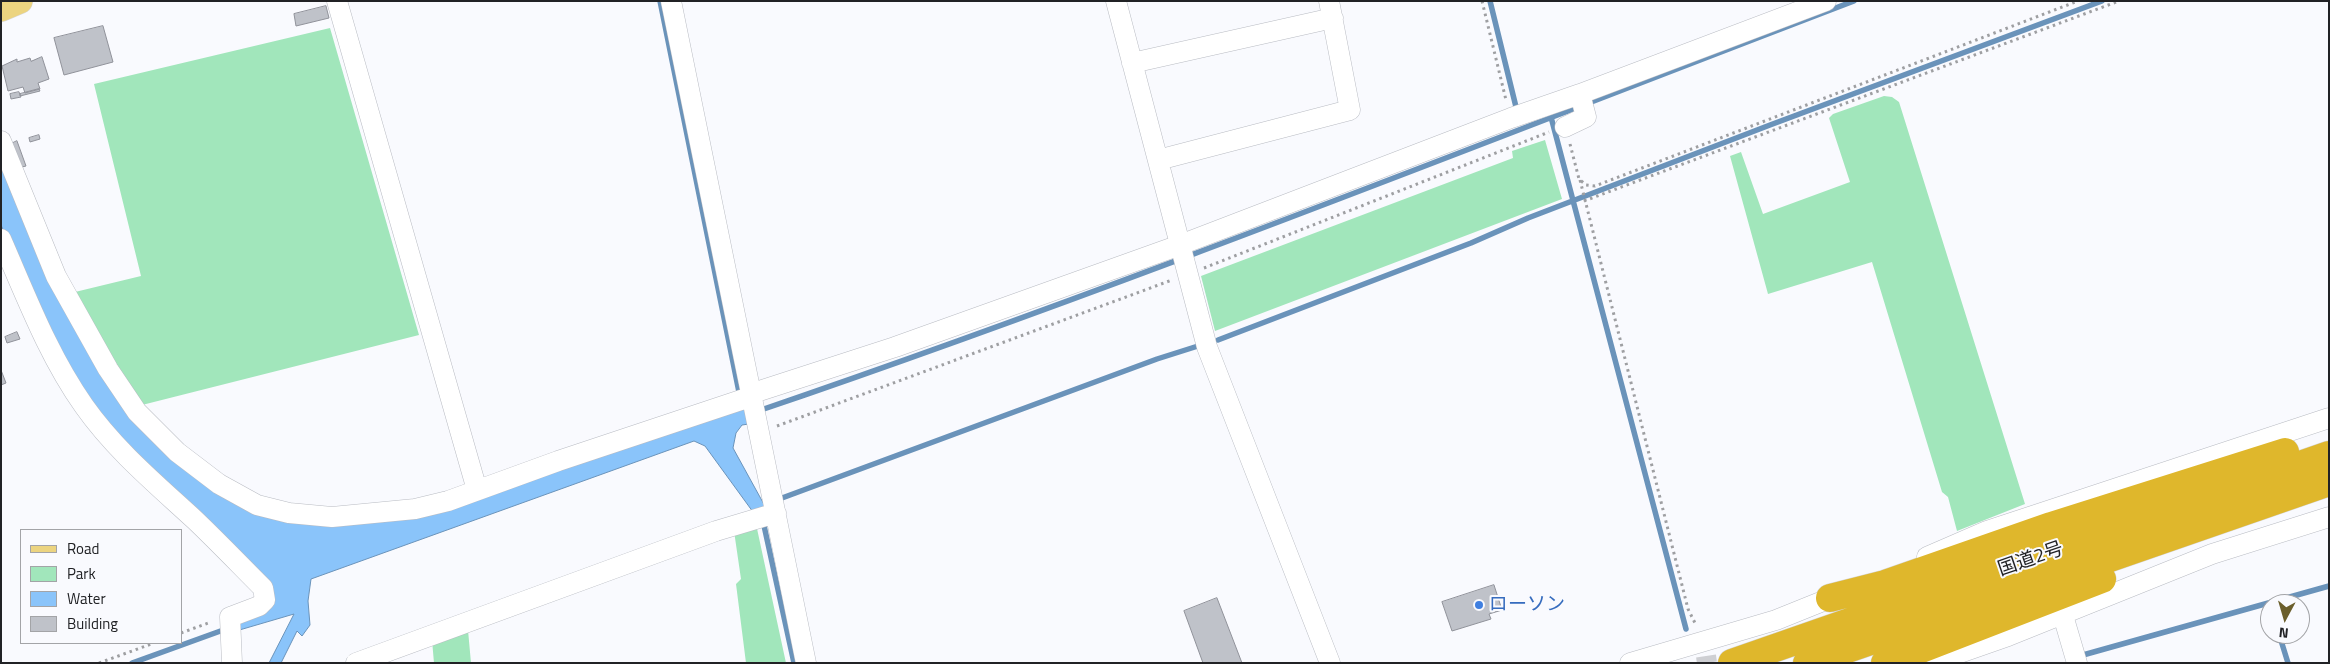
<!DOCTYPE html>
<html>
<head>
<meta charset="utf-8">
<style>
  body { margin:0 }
  #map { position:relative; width:2330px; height:664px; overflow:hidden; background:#f9fafe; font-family:"Titillium Web",sans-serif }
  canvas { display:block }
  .frame { position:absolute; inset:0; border:2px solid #212225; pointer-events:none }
  .legend { position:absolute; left:20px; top:529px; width:162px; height:115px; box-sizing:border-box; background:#f9fafe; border:1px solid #a3a4a7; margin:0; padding:6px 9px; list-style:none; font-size:15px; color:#212225 }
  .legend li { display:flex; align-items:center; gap:10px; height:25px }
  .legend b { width:25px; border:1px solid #a3a4a7 }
  .north { position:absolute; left:2260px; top:594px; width:50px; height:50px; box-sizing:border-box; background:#f9fafe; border:1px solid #a3a4a7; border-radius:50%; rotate:186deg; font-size:14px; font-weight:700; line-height:20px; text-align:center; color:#212225 }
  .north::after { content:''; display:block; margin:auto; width:18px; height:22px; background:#6b5f2c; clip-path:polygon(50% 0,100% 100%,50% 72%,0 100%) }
</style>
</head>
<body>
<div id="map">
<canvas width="2330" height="664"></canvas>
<div class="frame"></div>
<ul class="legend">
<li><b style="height:6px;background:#ecd480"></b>Road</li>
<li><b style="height:14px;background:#a1e6bb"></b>Park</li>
<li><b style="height:14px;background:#8ac4fa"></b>Water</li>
<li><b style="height:14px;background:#bfc2c9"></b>Building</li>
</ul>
<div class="north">N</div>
</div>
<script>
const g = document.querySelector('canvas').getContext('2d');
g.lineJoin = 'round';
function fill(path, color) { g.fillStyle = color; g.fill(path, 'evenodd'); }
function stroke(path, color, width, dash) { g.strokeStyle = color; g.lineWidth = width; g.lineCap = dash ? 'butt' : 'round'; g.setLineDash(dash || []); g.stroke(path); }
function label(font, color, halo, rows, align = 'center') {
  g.font = font + ' "Titillium Web","Noto Sans JP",sans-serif'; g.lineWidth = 4; g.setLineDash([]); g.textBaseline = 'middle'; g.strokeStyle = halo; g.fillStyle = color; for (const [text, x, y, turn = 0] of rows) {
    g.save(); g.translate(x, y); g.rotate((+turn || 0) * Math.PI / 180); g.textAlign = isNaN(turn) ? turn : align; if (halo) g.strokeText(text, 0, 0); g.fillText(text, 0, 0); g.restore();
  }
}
fill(new Path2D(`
  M330,28l89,307 -277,70 -22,-27 -45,-86 66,-16 -47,-192z
  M1884,96l8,1 7,5 126,402 -68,27 -9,-34 -6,-5 -70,-230 -104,32 -38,-138 11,-4 22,62 87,-32 -21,-64 4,-4z
  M1545,140l17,59 -347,132 -14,-55 312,-118 -1,-7z
  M756,524l30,139h-40l-10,-79 5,-5 -7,-48z
  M468,630l3,33h-37l-2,-23z`), '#a1e6bb');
const water = new Path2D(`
  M1,154l103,223 118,119 160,22 362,-114 5,20 -7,1 -6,8 -3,15 33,60 -13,4 -48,-66 -11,-5 -383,138 -3,22 2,24 -8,11 -5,-5 -16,32h-12l25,-49 -58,17 -3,-6 36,-17 -181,-209 -52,-95 -35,-79z`);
fill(water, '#8ac4fa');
stroke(water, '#6a93ba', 1);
stroke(new Path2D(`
  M660,1l80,396
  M1490,1l27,110
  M1551,117l135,512
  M1218,340l253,-97 57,-25 242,-93 332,-124
  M758,411c369,-126 732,-271 1096,-410
  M782,498l375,-139 41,-13
  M763,521l31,142
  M2279,634l9,29
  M2083,655l246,-69
  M132,663l94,-34`), '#6a93ba', 5.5);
const building = new Path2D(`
  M326,6l3,12 -33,8 -2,-12z
  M103,26l10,36 -49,13 -10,-37z
  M42,57l7,22 -11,4 2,6 -15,4 -2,-6 -15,4 -6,-25 15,-7v3l13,-4 1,3z
  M39,89l1,2 -20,5v-2z
  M19,92l2,5 -10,2 -1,-5z
  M39,135l1,4 -10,3 -1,-4z
  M17,141l9,25 -8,2 -9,-23z
  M17,332l3,7 -13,4 -2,-6z
  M1,370l5,13 -5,2z
  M1494,585l8,25 -13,4 2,5 -39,12 -10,-29z
  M1217,598l25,65h-39l-19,-52z`);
fill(building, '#bfc2c9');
stroke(building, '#90929a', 1);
stroke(new Path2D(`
  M1706,656l1,7`), '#cecfd3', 20, [20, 10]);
const minor = new Path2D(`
  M337,1l140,489
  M671,1l135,662
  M1116,1l91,346 123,316
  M1132,63l201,-45
  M1565,127l21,-10 -6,-23
  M1,141l55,135 52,93 29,43 40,40 42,32 38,21 32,8 43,4 83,-8 33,-8 110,-40 192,-64
  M1158,160l192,-50 -21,-109
  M1,239c25,57 47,116 83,167 31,44 72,78 111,114 23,22 45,45 68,68l2,12 -6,6 -29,11 2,46
  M750,394l145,-47 285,-102 331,-127 69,-24 246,-93
  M1927,557l60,-26 342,-113
  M2062,612l15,51
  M356,663l360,-132 60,-18
  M1630,663l146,-43 67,-27
  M1931,663l77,-27 204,-82 117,-37`);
const major = new Path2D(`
  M1,9l19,-8`);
const highway = new Path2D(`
  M1830,598l55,-14 166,-58 234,-74
  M1732,663l597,-208
  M1807,663l522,-181
  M1885,663l217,-84`);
stroke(minor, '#b9bcc3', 21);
stroke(major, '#d7d7d8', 26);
stroke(highway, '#d7d7d8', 29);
stroke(new Path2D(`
  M1482,1l24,99
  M1570,144l9,35 7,6 9,1 483,-185
  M1580,180l108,429 8,16
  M1584,201l535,-200
  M1204,268l345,-136
  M777,426l395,-146
  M181,633l30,-11
  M99,663l55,-20`), '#9e9fa2', 3, [2.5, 4]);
stroke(minor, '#fff', 20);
stroke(major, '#ecd480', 25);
stroke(highway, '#dfb72c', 28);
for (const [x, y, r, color] of [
  [1479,605,5,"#3f7fe0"]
]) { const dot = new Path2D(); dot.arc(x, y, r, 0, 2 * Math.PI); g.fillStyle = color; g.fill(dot); stroke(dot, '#f9fafe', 2); }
label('19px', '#212225', '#f9fafe', [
  ["国道2号",2031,560,-19]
]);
label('19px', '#366cbe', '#f9fafe', [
  ["ローソン",1489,605]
], 'left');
</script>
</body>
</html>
